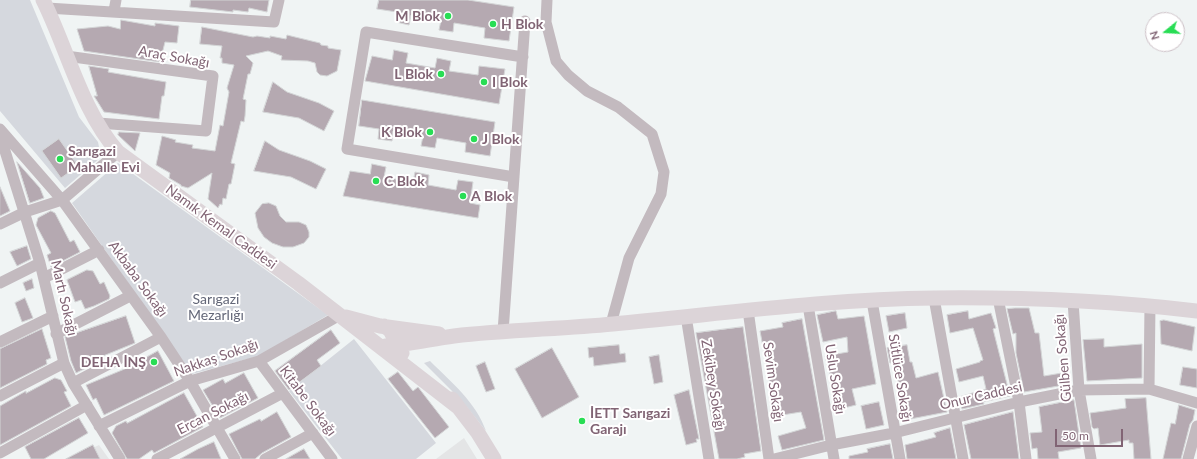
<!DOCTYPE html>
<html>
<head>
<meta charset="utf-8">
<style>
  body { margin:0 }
  #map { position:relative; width:1197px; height:459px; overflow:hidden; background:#f0f4f4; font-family:Lato,sans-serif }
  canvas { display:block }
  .north { position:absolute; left:1145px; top:12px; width:40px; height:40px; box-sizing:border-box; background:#fff; border:1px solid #cdc1c7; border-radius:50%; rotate:252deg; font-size:11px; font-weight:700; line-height:16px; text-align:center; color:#816474 }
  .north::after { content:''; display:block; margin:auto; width:14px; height:18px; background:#28dd54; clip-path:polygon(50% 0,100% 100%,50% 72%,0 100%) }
  .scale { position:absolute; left:1055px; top:429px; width:68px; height:18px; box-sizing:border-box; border:2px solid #816474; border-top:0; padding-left:5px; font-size:12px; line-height:14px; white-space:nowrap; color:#816474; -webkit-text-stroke:3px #fff; paint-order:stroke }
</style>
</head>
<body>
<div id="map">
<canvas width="1197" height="459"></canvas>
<div class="north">N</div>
<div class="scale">50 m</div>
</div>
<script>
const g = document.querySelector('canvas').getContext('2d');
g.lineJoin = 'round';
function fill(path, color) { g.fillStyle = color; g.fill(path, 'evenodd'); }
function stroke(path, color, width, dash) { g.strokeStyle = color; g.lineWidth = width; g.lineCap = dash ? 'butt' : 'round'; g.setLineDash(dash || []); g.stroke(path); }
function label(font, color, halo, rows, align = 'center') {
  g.font = font + ' Lato,sans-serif'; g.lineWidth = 4; g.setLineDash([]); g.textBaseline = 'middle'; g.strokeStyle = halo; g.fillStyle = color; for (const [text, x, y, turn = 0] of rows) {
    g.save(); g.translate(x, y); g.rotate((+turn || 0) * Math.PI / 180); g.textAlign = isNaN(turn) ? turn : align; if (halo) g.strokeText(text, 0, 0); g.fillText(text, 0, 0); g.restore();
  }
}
fill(new Path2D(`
  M464,438l13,21h-41z
  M99,445l10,14h-39z`), '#e4e5e6');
fill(new Path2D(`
  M0,0h30l49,117 19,25 3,15 -36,31 -65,-77z
  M118,163l210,152 -69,41 -67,18 -120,-171z
  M354,339l82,104 -20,16h-74l-53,-68z
  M430,361c21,21 46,41 56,70l-24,-30 -38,-38z`), '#d5d8de');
const building = new Path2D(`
  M191,0h78l-2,12 -18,-4 -1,4 -15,-2v2l-43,-5z
  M379,0h89l46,7 -5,34 -25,-3 1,-10 -31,-5 -1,9 -14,-2 2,-10 -30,-5 -2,10 -13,-3 1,-10 -20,-3z
  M121,20l34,6v-3l24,3 -2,17 -12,-1 -5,20 -76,-11 -7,-22 31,-3 12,3z
  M202,27l51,10 4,-1 13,2v-2l16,3 1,-4 8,2 25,6 1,2 7,1v2l13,2 -4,21 -10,5 -7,-1 -3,-3 -2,-9 -7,-2 -27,-1 1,-4 -14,-5 -22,5 7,7 -3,11h-2l-5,25 3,1 -1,16 -1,6 -3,-1 -10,42 4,1 -4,20h-2l-3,15 -3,-1 -1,7 -2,-1 -2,4 -10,-9 4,-26 -24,15 -7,-2v-1l-12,-7 1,-5 -14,-8 6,-29 14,4 -1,2 18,3 -1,3 23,3 5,-26 3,1 6,-34 -2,-4 7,-23 -12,-2v-5h-2l2,-12 -22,-2z
  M394,50l14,3 -2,10 29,5 2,-10 14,3 -2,10 29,4 1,-9 26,3 -6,35 -134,-23 7,-25 20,4z
  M89,66l20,3 -1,3 58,10 -2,14h-2l-3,23 -55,-7 -10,-16h3z
  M273,82l14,10 32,11 15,8 -10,20 -25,-13 -36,-6z
  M362,100l133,22 -5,34 -25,-4 1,-9 -29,-5 -2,10 -14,-2 2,-10 -30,-5 -1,10 -14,-2 1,-10 -20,-3z
  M119,132l21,1 -5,18 -17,-16z
  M59,139l19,27 -17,12 -19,-27z
  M265,141l14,9 31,11 16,8 -10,20 -25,-12 -37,-6z
  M17,162l23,26 4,10 -14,5z
  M372,164l14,3 -2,10 29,5 2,-10 14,3 -1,10 28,5 2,-10 15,2 -3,21 10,2 -2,13 -135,-22 7,-25 20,3z
  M0,187l10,24 -10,5z
  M269,203l7,3 4,10 6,6h13l7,3 3,7v5l-5,6 -11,4h-10l-11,-4 -8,-6 -6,-9 -3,-15 7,-9z
  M51,211l4,2 15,29 4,-2 6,12 -29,15 -4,-12 4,-2 -15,-28 2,-7z
  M27,246l4,13 -14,7 -7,-14z
  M87,270l6,1 7,13 4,-2 6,14 -1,3 -15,7 -9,3 -4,-9 -6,2 -8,-22z
  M32,279l2,9 -8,3 -3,-8z
  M25,298l8,20 -11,4 -7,-19z
  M1015,308h14l6,25h4l5,43 24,-4 2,12 -46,8 -8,-39v-20l-3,1 -6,-25z
  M836,311l2,8 26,-3 12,68 -24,5 4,16 -20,5 -4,-15 3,-1 -10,-38 23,-4 -1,-15 -24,5 -6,-27z
  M968,311l1,8 22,-6 5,15 -3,1 17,67 -27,6 1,2 -22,5 -3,-12 27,-8 -3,-13 -24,6 -3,-13 24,-7v-1l3,-1 -10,-32 -23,5 -3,-18z
  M905,313l2,15 -18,4 -3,-16z
  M126,316l9,27 -32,13 1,3 -28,14 -5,-12 -6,-24z
  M802,319l22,121 -42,10 -4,-14 28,-8 -5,-16 -25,4 -16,-85 23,-4 -1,-4z
  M1164,320l31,7 -3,24 -31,-7 -1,-23z
  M743,327l18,124 -17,3 1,3 -8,2h-18l-23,-126z
  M42,329l9,29 -5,2 1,4 -47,24v-39z
  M331,330l9,13 -23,17 4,6 -32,24 -14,-19z
  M1104,339v8l38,-3v34l-55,3 -4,-41z
  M619,345l1,9 5,-1 1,9 -32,4 -1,-9 -4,1 -1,-10z
  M907,345l3,17h2l4,16 22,-6 9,40 -42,8 -4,-22h1l-9,-36 -3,1 -3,-15z
  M552,348l27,49 -37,21 -27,-49z
  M158,351l16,30 -70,34 -8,-17 -3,2 -7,-15 41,-17z
  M659,355l4,27 -9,2 -5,-27z
  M485,362l10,27 -9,3 -10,-26z
  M1183,367l14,2v19l-17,-3z
  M398,372l15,19 5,-4 31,40 -14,11 -47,-59z
  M244,373l14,25 -38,20 -17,-28 20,-11 2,4z
  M55,378l6,2 6,11 -3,1 7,14 -71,39v-39l26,-15v2z
  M689,390l10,49h-3l1,3 -11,3 -12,-50z
  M184,393l19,34 -49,26 -2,-3 -13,9h-12l-15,-26 4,-7 10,-5 1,2z
  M1146,398l5,61h-17l-1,-16h-4v-3l-29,5 -2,-17 -4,1 -2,-2 -2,-14 36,-5 -1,-9z
  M1074,400l7,48 -23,4 1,7h-21l-1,-11 -5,1 -2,-16 12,-1 -3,-25z
  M879,402l5,23 -18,4 -5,-23z
  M1179,405l16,5 -2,10 -3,4 -9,35h-18l8,-36 4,1z
  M277,412l14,25 -29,16 -7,6h-13l-13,-25 31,-15 1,2z
  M1013,412l6,47h-48l-7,-34z
  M79,418l9,15 -44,26h-13l-6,-12z
  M950,428l6,31h-49l-2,-14 31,-8 -2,-4z
  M214,442l7,17h-41l18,-10z
  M890,444l3,15h-44v-3l19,-4 -1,-3z
  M93,445l7,14h-34z
  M304,449l6,10h-24z`);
fill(building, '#b5a9b1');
stroke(building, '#d3d5d6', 1);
stroke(new Path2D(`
  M547,0l-1,22 10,39 12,14 19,16 31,16 34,27 12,38 -3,22 -32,64 -18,66
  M47,8l227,14 5,-22
  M114,11l2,-11
  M66,56l147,20 -7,55 -108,-8
  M0,129l62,71 99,137 29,44 45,78
  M0,135l40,128 24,100 9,20 47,76
  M514,177l-167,-28 19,-117 157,25
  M0,224l25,-12 37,-12 56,-48
  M44,278l55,-28
  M0,283l40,-20
  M934,298l29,161
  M998,298l21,104 7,57
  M872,301l28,158
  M1073,301l6,89 12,69
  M808,305l26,154
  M748,310l21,149
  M686,316l23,143
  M503,332l22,-311
  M56,334l74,-38
  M0,342l53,-26
  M259,361l73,98
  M73,383l88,-46
  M1149,389l1,-84
  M0,396l64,-33
  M99,426l91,-45 69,-20 81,-46
  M0,453l87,-48
  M157,459l126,-66
  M265,459l48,-26
  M774,459l57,-14 63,-12 125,-31 60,-12 70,-1 48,14
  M1188,459l9,-33`), '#c3babf', 11);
stroke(new Path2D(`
  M43,0c24,48 39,112 75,152l180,131 160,124
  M346,317l34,9 59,8
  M384,326l6,4 12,23
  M385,346c23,-1 46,-7 69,-10 53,-6 106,-7 159,-12 107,-10 214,-25 322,-26 88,-1 175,3 262,13
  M452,399l26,34 16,26`), '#dcd4d8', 15);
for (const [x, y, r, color] of [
  [448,16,4,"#28dd54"],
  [493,24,4,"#28dd54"],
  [441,74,4,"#28dd54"],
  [484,82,4,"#28dd54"],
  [430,132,4,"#28dd54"],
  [474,139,4,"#28dd54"],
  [60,159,4,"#28dd54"],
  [376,181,4,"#28dd54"],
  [463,196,4,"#28dd54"],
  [154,362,4,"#28dd54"],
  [582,421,4,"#28dd54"]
]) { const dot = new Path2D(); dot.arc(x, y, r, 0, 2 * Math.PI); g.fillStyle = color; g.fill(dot); stroke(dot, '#fff', 1.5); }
label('bold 14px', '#816474', '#fff', [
  ["M Blok",440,16,"right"],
  ["H Blok",501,24],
  ["L Blok",433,74,"right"],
  ["I Blok",492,82],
  ["K Blok",422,132,"right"],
  ["J Blok",482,139],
  ["Sarıgazi",68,151],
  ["Mahalle Evi",68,167],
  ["C Blok",384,181],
  ["A Blok",471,196],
  ["DEHA İNŞ",146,362,"right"],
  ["İETT Sarıgazi",590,413],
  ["Garajı",590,429]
], 'left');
label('14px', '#816474', '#fff', [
  ["Araç Sokağı",174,57,10],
  ["Namık Kemal Caddesi",221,227,36],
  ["Akbaba Sokağı",138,279,54],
  ["Martı Sokağı",64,298,77],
  ["Nakkaş Sokağı",216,358,-19],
  ["Gülben Sokağı",1063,358,-95],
  ["Sütlüce Sokağı",900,378,81],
  ["Uslu Sokağı",835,379,81],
  ["Sevim Sokağı",773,382,82],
  ["Zekibey Sokağı",713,385,81],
  ["Onur Caddesi",981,396,-13],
  ["Kitabe Sokağı",308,401,53],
  ["Ercan Sokağı",213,413,-27]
]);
label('14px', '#636778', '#fff', [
  ["Sarıgazi",216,299],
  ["Mezarlığı",216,315]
]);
</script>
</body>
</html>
